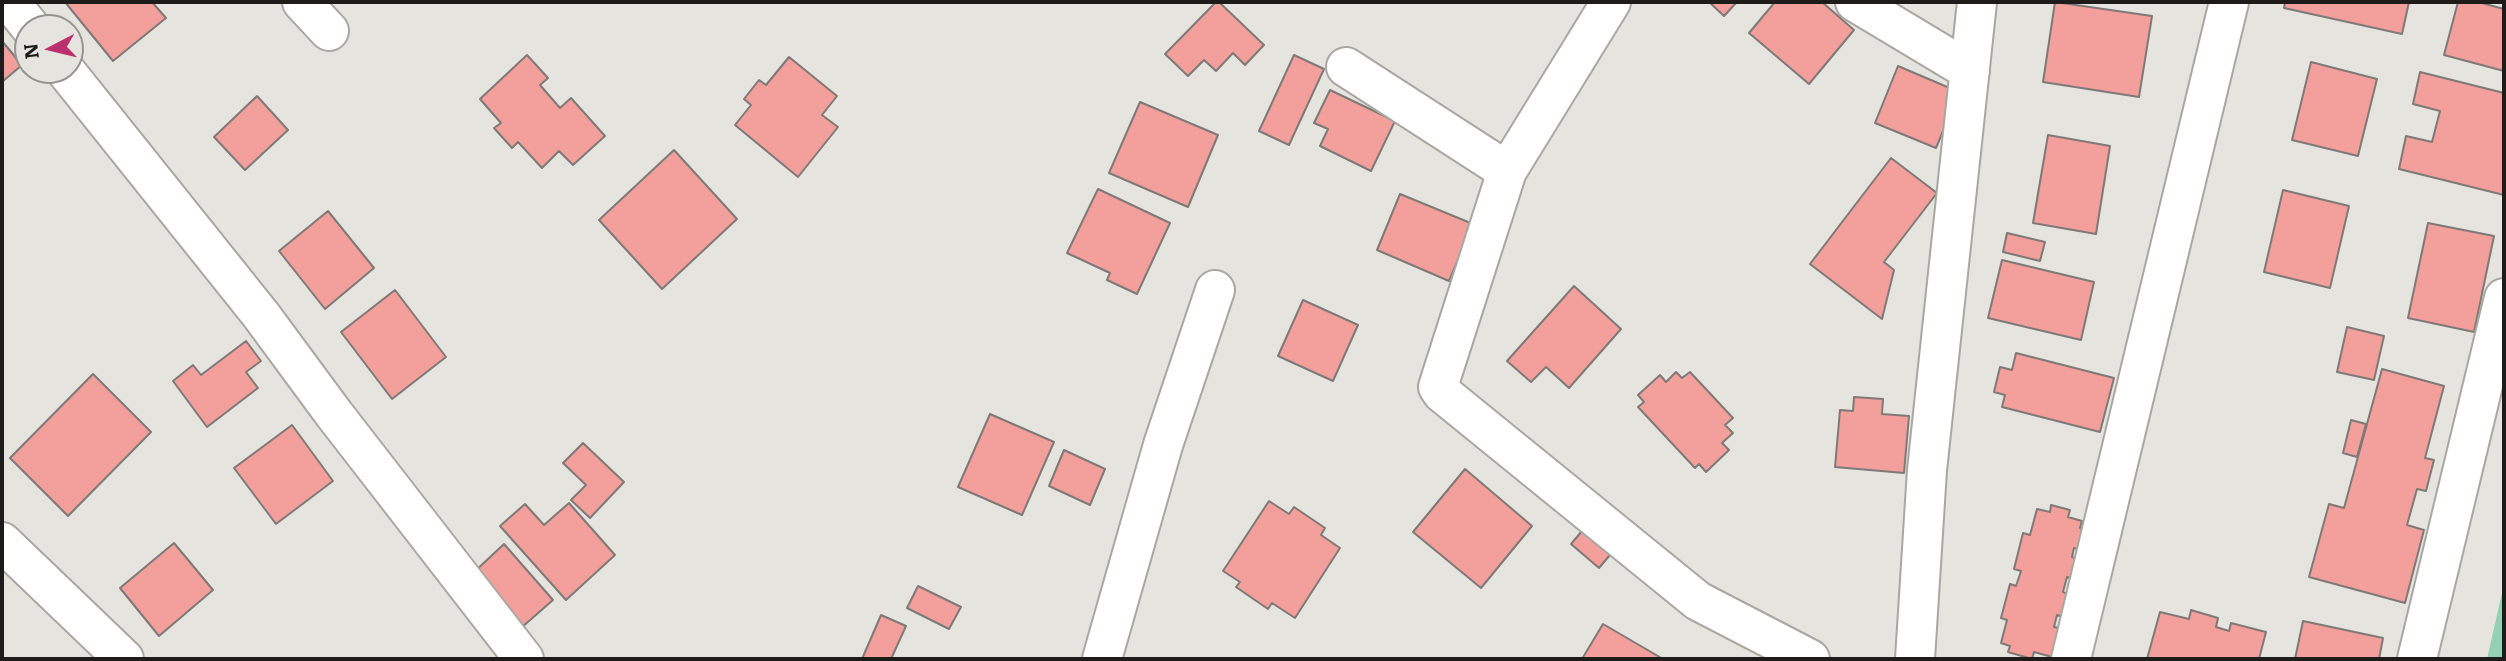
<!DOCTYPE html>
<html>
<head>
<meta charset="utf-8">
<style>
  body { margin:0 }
  #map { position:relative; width:2506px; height:661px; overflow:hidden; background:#e6e4df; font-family:Literata,serif }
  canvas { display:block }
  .frame { position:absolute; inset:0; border:4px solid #1d1c1a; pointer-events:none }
  .north { position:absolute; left:14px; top:14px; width:70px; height:70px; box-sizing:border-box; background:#e6e4df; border:2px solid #969490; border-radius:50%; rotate:263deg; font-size:19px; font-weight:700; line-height:28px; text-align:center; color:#1d1c1a }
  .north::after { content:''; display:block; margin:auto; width:24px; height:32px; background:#ba316d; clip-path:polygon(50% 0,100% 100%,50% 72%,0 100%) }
</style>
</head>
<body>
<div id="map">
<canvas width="2506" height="661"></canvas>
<div class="frame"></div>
<div class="north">N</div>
</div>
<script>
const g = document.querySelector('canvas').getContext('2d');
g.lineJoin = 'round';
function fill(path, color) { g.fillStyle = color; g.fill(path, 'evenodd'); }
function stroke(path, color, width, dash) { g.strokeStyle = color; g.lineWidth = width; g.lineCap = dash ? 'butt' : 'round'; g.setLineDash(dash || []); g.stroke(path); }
fill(new Path2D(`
  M2504,584v75h-17z`), '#94d1b2');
const building = new Path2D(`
  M65,2h87l14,16 -53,43z
  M1216,2h3l45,43 -19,20 -12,-12 -17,18 -12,-11 -16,16 -23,-22z
  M1709,2h28l-13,14z
  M1775,2h47l32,28 -45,54 -60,-51z
  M2055,2l97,14 -13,81 -96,-15z
  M2285,2h124l-7,32 -118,-26z
  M2458,2h20l26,7v62l-60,-16z
  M2,41l20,24 -20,17z
  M527,55l21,23 -8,7 20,23 11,-10 34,38 -32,29 -14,-14 -17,17 -24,-26 -6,6 -18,-20 7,-5 -21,-24z
  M1294,55l30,14 -35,76 -30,-14z
  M789,57l48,39 -15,19 16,12 -40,50 -63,-52 16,-20 -7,-6 15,-19 7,5z
  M2311,62l66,17 -19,77 -66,-16z
  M1898,66l61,26 -23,56 -61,-25z
  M2420,72l84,21v102l-105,-26 7,-33 26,6 8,-31 -27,-7z
  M1330,90l65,31 -24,50 -51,-25 8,-17 -14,-6z
  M257,96l31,34 -43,40 -31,-33z
  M1140,102l78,33 -30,72 -79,-34z
  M2048,135l62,11 -14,88 -63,-11z
  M674,150l63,69 -75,70 -63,-69z
  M1891,158l46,35 -53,69 10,8 -12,49 -72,-55z
  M1098,189l72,34 -33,71 -30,-14 3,-7 -43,-20z
  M2283,190l66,16 -19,82 -66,-16z
  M1400,194l73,30 -24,57 -72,-31z
  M328,211l46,57 -49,41 -46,-58z
  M2428,223l66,13 -20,96 -66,-14z
  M2007,233l38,9 -5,19 -37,-9z
  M2002,260l92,22 -13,58 -93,-22z
  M1574,286l47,43 -52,59 -23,-21 -15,15 -24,-21z
  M395,290l51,67 -54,42 -51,-67z
  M1303,300l55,25 -25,56 -55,-25z
  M2347,327l37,9 -10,44 -37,-8z
  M246,341l15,20 -15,11 12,16 -51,39 -34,-46 20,-16 8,10z
  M2016,353l98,25 -14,54 -98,-25 3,-12 -11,-3 6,-25 12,3z
  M2382,369l62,17 -19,72 9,2 -8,31 -9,-2 -10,36 17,5 -19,73 -96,-26 20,-73 15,4z
  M1676,372l6,6 8,-6 43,46 -8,7 8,8 -11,10 7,7 -23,22 -7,-8 -4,4 -57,-61 6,-5 -6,-7 22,-20 6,7z
  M93,374l58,58 -83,84 -58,-58z
  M1854,397l29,2 -1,15 27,2 -5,57 -69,-6 5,-57 13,1z
  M990,414l64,28 -32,73 -64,-28z
  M2351,420l15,4 -9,33 -14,-4z
  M292,425l41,56 -57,43 -42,-56z
  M583,443l41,39 -34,36 -19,-18 15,-15 -23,-22z
  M1064,450l41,19 -15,36 -41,-19z
  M1465,469l67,57 -51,62 -68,-56z
  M1269,501l20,13 5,-7 31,21 -4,7 19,13 -45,70 -23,-15 -4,6 -32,-22 4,-5 -17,-11z
  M569,503l46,52 -49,45 -66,-74 25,-22 19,21z
  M2051,505l19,5 -2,7 14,4 -2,7 7,2 -5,20 -8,-2 -2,9 6,2 -5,20 -6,-2 -4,15 6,2 -6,23 -6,-2 -3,12 5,1 -7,29 -18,-5 -2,7 -24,-7 2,-6 -9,-3 6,-23 -6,-2 9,-34 6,2 5,-15 -7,-2 9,-36 7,2 7,-26 13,3z
  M1587,525l28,24 -16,19 -28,-24z
  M174,543l39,47 -54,46 -39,-48z
  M504,544l49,56 -32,28 -48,-55z
  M918,586l43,21 -12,22 -42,-21z
  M2191,610l27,8 -2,9 13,4 2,-8 35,9 -7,27h-112l13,-47 29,7z
  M881,615l25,11 -15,33h-29z
  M2303,621l80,17 -4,21h-84z
  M1603,624l60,35h-81z`);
fill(building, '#f39f9b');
stroke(building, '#7f7978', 2);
const minor = new Path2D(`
  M10,2l21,26
  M302,2l27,29
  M1611,2l-104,169 -69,216 4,6 256,208 112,58
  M1855,2l115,69
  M1346,67l161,104
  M65,70l196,245 73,99 190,245
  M2,542l122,117
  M1102,659l61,-214 52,-155
  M1915,659l12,-189 50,-468
  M2071,659l158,-657
  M2417,659l87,-361`);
stroke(minor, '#a9a7a2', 42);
stroke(minor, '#fff', 38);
</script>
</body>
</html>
